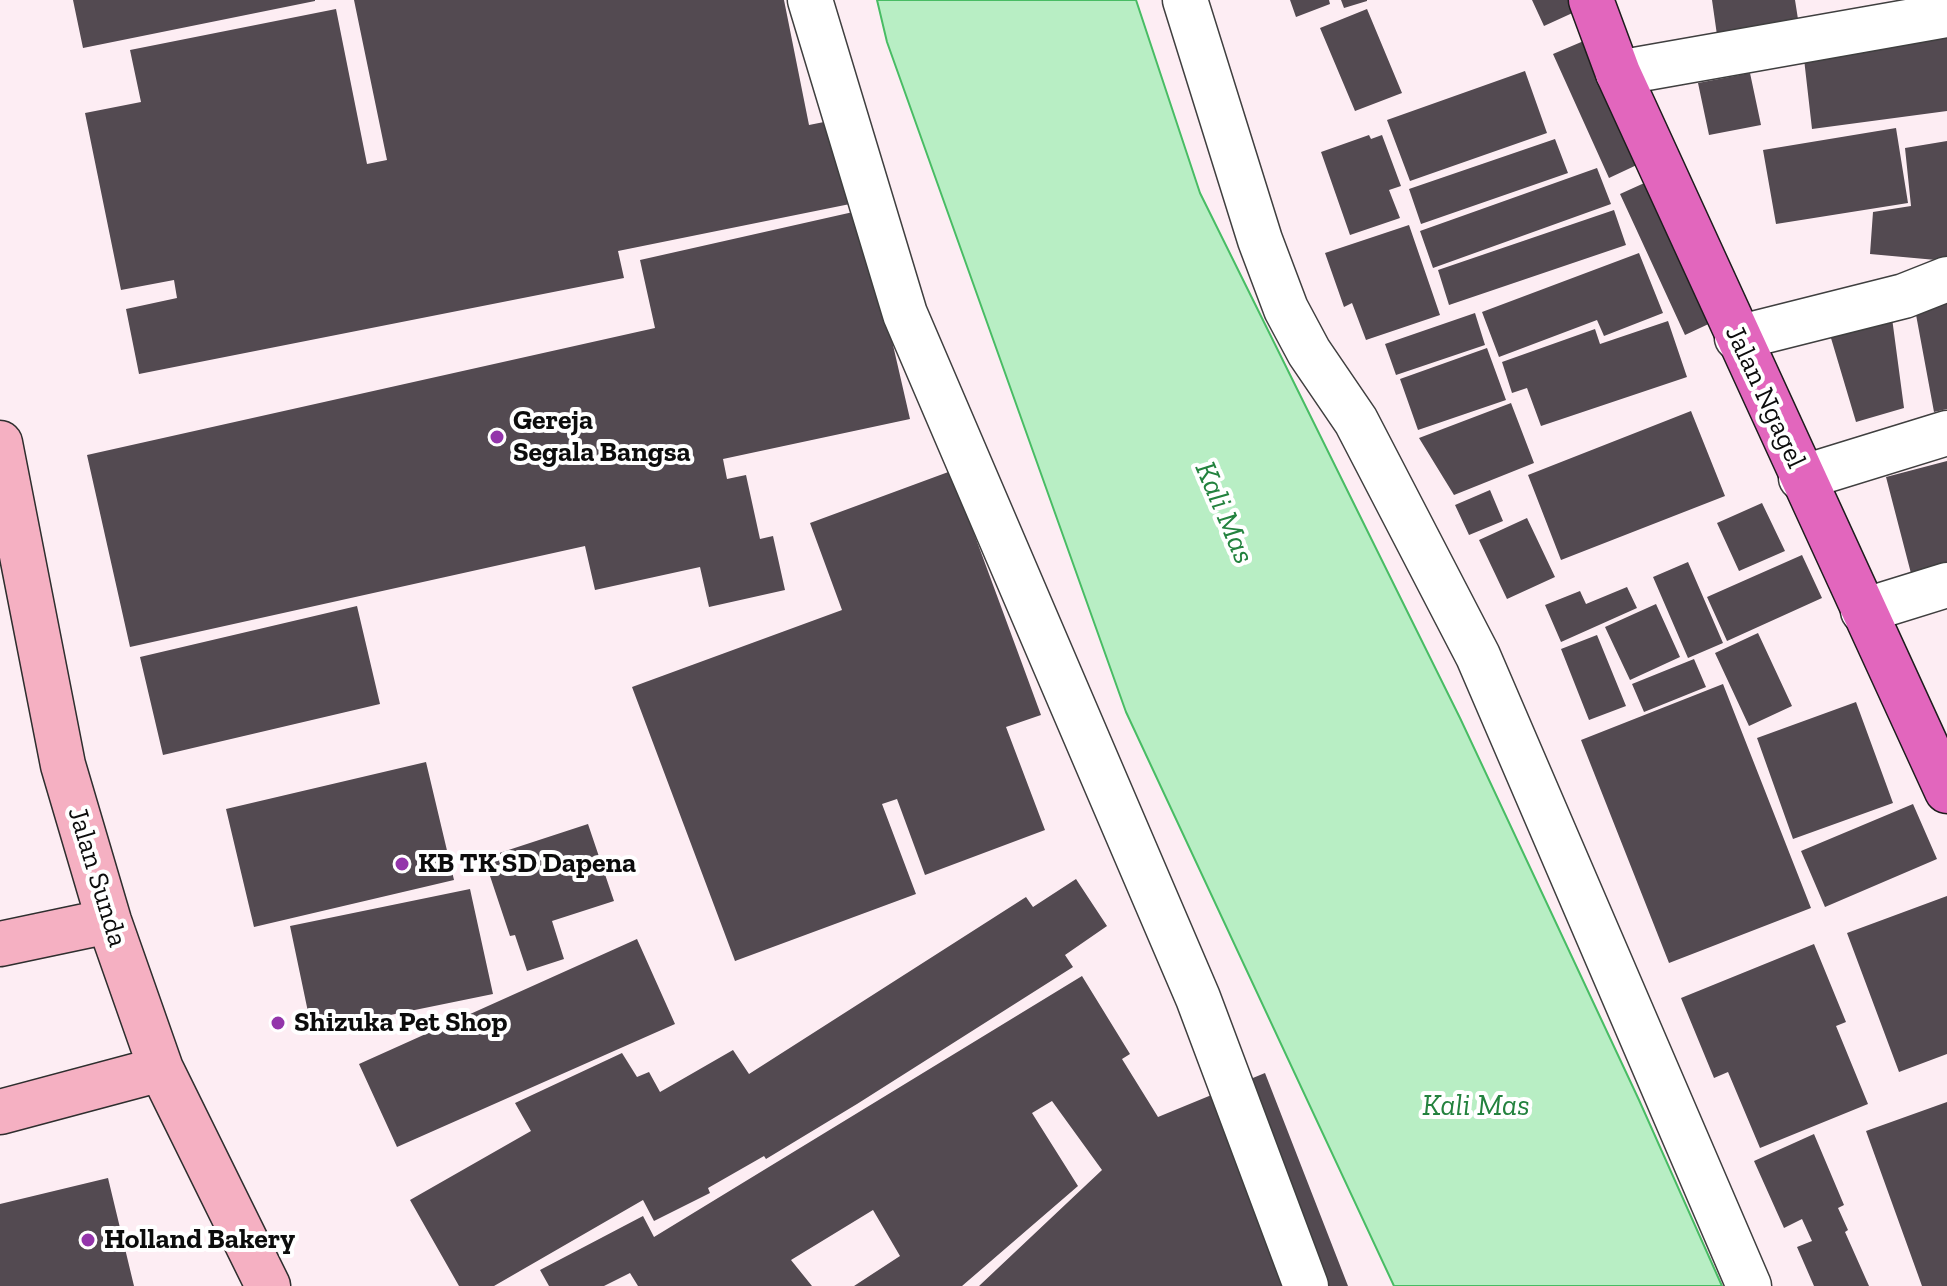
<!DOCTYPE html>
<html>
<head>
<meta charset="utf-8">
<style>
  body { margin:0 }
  canvas { display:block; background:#fdedf3 }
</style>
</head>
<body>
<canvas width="1947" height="1286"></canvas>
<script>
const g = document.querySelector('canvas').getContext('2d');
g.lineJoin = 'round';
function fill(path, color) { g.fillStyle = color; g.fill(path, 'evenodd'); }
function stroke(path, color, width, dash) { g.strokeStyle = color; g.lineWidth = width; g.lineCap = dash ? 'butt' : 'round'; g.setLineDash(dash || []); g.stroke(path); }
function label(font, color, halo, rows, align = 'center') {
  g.font = font + ' "Zilla Slab",serif'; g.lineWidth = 8; g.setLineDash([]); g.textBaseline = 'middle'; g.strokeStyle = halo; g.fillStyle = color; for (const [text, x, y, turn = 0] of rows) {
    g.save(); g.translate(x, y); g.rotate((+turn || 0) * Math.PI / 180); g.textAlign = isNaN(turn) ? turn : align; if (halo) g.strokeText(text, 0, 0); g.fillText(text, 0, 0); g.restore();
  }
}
const water = new Path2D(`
  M877,0h259l64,193 260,525 179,382 83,186h-328l-268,-574 -239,-670z`);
fill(water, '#b8eec4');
stroke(water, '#48bc64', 2);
fill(new Path2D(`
  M73,0h242v1l-232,47z
  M354,0h430l25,125 25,-5 16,84 -232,47 6,27 -485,96 -13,-65 51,-11 -3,-18 -53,10 -36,-177 56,-11 -11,-52 206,-41 31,155 20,-4z
  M1290,0h39l1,4 -34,13z
  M1341,0h26v1l-23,7z
  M1532,0h43l4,10 -35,16z
  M1712,0h83l5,32 -82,10z
  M1367,9l35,84 -47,18 -35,-83z
  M1947,31v80l-135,18 -9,-79z
  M1586,40l55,123 -32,15 -56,-124z
  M1525,71l22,62 -137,48 -23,-61z
  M1750,73l11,52 -52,10 -11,-52z
  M1896,128l12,75 -132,21 -13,-74z
  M1369,135l2,4 11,-4 19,51 -12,4 11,28 -50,17 -29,-83z
  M1555,139l13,34 -147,51 -12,-35z
  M1947,141v120l-77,-7 3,-42 38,-6 -6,-58z
  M1597,168l14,36 -178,64 -13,-37z
  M1651,180l64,141 -30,14 -65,-141z
  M862,210l48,209 -187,40 4,20 19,-4 14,64 13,-3 12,54 -76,17 -9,-40 -105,23 -10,-44 -455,101 -43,-192 568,-127 -15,-68z
  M1614,210l12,35 -177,60 -11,-35z
  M1409,225l31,90 -74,25 -14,-37 -8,4 -19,-54z
  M1639,253l24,60 -59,23 -7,-16 -98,37 -17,-45z
  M1947,287v122l-13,3 -22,-119z
  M1475,313l10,32 -89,30 -11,-31z
  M1892,318l12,90 -48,14 -28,-94z
  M1668,321l19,56 -146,49 -14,-38 -15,5 -10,-31 93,-33 5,15z
  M1487,348l19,52 -88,30 -18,-51z
  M1511,403l23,60 -80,32 -35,-57z
  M1691,411l34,85 -164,64 -33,-85z
  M1947,461v116l-33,8 -28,-108z
  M951,471l90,244 -35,12 39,103 -120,45 -28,-76 -15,5 34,90 -181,67 -103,-274 210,-77 -32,-87z
  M1490,490l13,31 -34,14 -14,-30z
  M1762,503l23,48 -46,20 -22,-48z
  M1527,518l28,59 -48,22 -28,-59z
  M1802,555l20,43 -95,43 -20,-44z
  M1688,562l35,81 -35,15 -35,-81z
  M1627,587l10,21 -76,34 -16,-37 35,-14 6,13z
  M1656,604l24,53 -50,23 -25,-53z
  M357,606l23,98 -217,51 -23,-98z
  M1758,633l34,73 -43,20 -34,-73z
  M1597,635l29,71 -37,14 -28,-71z
  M1694,659l12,28 -62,25 -12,-28z
  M1723,684l88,224 -142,55 -88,-223z
  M1856,702l37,101 -100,36 -36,-101z
  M426,762l28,118 -200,47 -28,-118z
  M1913,804l24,55 -112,48 -24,-56z
  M588,824l26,77 -62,20 12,38 -37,12 -12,-36 -5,1 -26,-78z
  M1076,879l31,47 -42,29 8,12 -216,137 -91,55 -2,-3 -56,32 2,5 -56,28 -11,-21 -149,86h-35l-49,-86 121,-69 -16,-28 107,-50 15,24 12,-5 11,20 73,-42 16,24 277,-177 7,10z
  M470,889l23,105 -181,37 -22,-105z
  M1947,896v158l-48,18 -52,-139z
  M637,939l38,85 -278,123 -38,-83z
  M1814,944l32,78 -10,4 32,78 -108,44 -32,-76 -14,6 -33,-80z
  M1082,976l48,78 -8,5 36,58 107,-44 83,213h-369l123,-116 -50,-69 -20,12 46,73 -116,100h-108l46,-30 -27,-46 -82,50 21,26h-174l-8,-13 -26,13h-55l-9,-16 103,-54 11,21z
  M1947,1102v184h-25l-56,-155z
  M1814,1134l30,71 -6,3 10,22 -3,2 24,54h-55l-17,-39 15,-6 -10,-22 -18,9 -30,-67z
  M108,1178l26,108h-134v-82z`), '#534a51');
const street = new Path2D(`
  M810,0l95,314 293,684 108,288
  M1185,0l75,240 26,69 23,43 47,69 122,235 271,630
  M1618,73l329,-58
  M1737,338l167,-42 43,-17
  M1801,478l146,-45
  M1863,611l84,-26`);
const secondary = new Path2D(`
  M0,443l63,322 46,156 52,148 107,217
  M0,944l109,-23
  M0,1112l161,-43`);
const highway = new Path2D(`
  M1591,0l27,73 329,718`);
stroke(street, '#3f3f3f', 47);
stroke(secondary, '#2e2e2e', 47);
stroke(highway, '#1d1d1d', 47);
stroke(street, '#fff', 44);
stroke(secondary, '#f5b0c2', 44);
stroke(highway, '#e266bd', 44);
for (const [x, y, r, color] of [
  [497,437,8,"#9335aa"],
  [402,864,8,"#9335aa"],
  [278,1023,8,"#9335aa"],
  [88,1240,8,"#9335aa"]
]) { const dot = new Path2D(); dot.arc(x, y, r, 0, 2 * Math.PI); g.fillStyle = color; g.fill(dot); stroke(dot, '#fff', 3); }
label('28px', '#0c0c0c', '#fff', [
  ["Jalan Ngagel",1765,397,65],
  ["Jalan Sunda",97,877,73]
]);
label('bold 28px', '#0c0c0c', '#fff', [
  ["Gereja",513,421],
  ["Segala Bangsa",513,453],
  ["KB TK SD Dapena",418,864],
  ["Shizuka Pet Shop",294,1023],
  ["Holland Bakery",104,1240]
], 'left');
label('italic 30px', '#23823e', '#fff', [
  ["Kali Mas",1224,513,67],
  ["Kali Mas",1476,1106]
]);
</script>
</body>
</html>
